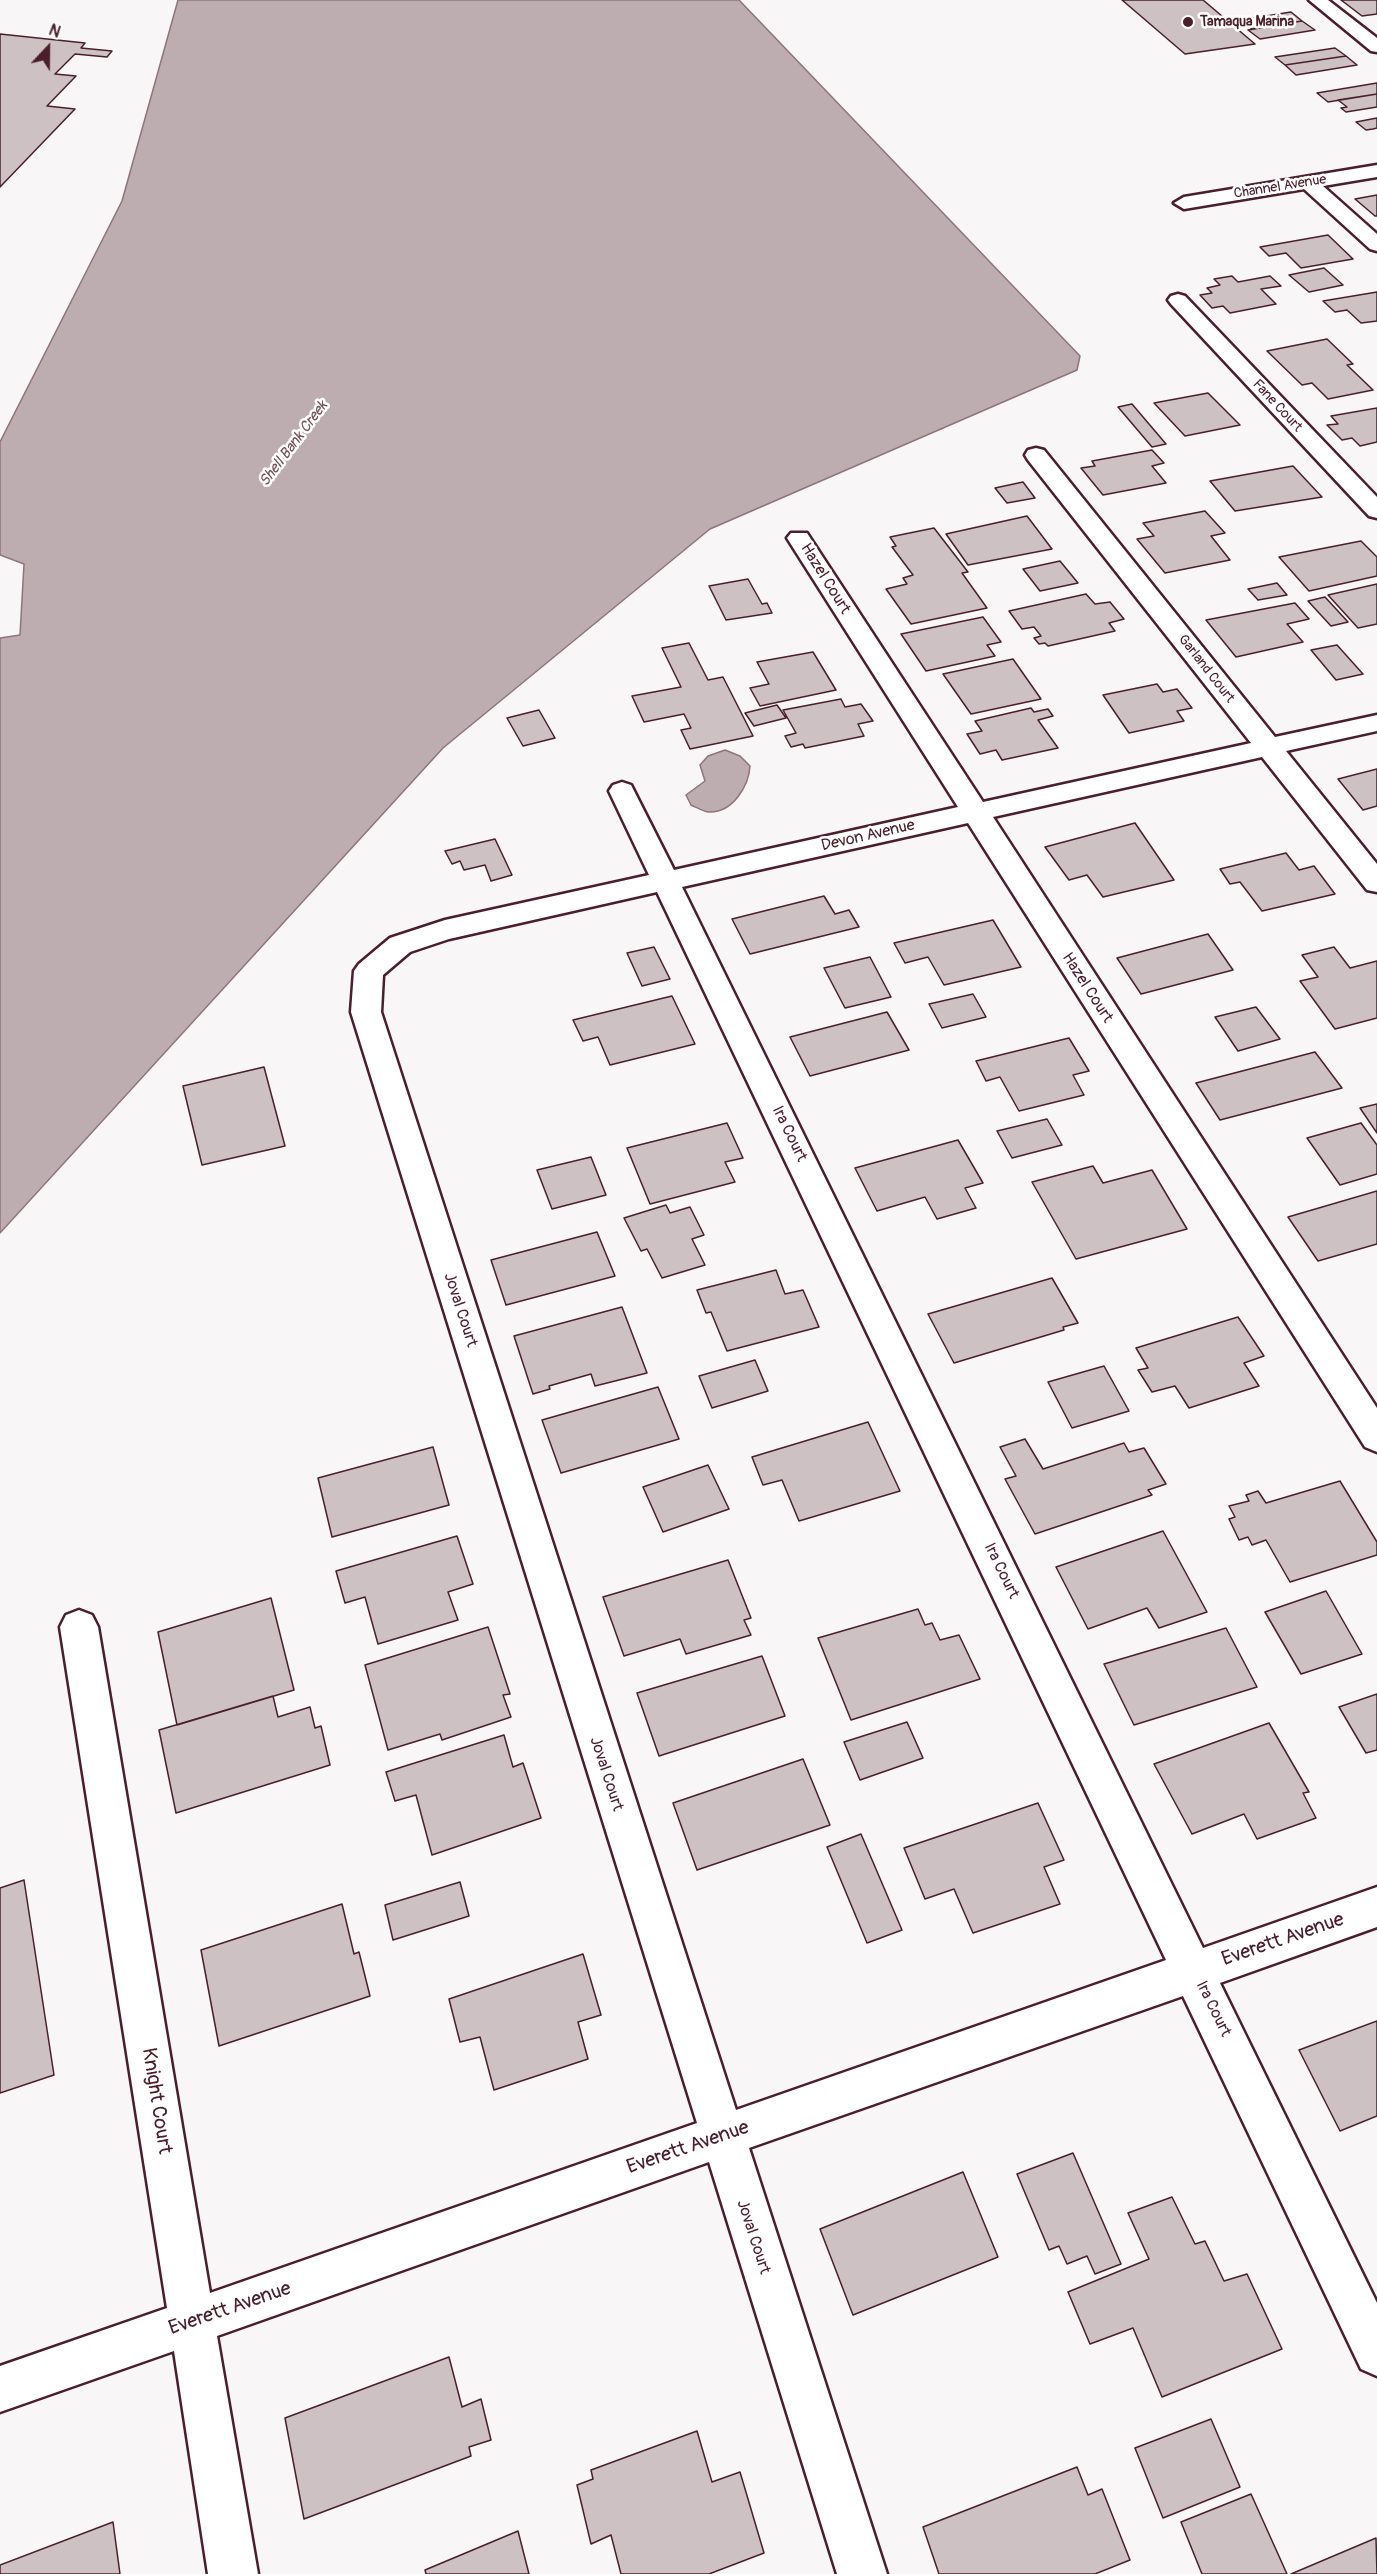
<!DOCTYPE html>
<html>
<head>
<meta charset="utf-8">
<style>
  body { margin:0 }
  #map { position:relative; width:1377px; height:2574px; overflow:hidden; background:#f8f6f7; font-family:Pangolin,sans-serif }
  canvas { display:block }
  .north { position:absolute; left:18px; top:18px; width:60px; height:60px; -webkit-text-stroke:4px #fff; paint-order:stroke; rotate:22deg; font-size:16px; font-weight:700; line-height:24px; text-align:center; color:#4a1f2b }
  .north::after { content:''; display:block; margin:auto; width:21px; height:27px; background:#4a1f2b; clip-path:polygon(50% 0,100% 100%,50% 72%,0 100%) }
</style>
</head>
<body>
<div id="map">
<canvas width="1377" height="2574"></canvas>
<div class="north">N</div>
</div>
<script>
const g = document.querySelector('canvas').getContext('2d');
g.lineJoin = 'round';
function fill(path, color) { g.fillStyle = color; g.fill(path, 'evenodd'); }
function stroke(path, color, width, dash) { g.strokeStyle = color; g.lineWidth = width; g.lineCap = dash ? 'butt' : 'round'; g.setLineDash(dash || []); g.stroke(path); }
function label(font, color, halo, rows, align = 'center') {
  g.font = font + ' Pangolin,sans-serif'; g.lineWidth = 5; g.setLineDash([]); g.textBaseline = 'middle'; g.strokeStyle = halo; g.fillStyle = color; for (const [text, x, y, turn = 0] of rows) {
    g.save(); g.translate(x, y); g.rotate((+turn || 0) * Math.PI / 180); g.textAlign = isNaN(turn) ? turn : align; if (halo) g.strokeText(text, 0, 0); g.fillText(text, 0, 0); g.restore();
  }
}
const water = new Path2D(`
  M178,0h561l341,356 -3,14 -367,159 -267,219 -443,485v-595l20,-3 4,-71 -24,-9v-113l122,-241z
  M725,750l15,6 10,10c-1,19 -17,47 -41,46 -5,0 -13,-5 -18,-7l-5,-10 19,-14 -5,-16 8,-9z`);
fill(water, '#bdadb0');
stroke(water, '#8f747b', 1.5);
const building = new Path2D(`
  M1122,0h81l52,44 -70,10z
  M1341,0h36v14l-15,2z
  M1291,12l11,9 -50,8 -11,-9z
  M1302,21l13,9 -55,9 -12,-9z
  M0,34l85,9 -4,5 31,3 -5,6 -32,-3 -20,20 21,2 -29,30 28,3 -75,78z
  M1335,48l11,8 -61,9 -10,-8z
  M1346,56l11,9 -61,10 -11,-10z
  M1377,83v11l-49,8 -11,-9z
  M1377,94v13l-31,5 -5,-4 6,-1 -9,-7z
  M1377,118v10l-4,1 -7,1 -10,-8z
  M1377,195v21h-2l-20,-17z
  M1328,235l25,24 -52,9 -15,-15 -17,3 -9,-9z
  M1324,268l19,17 -34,7 -20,-17z
  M1232,276l6,6 32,-6 11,10 -20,3 15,15 -46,9 -7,-7 -11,2 -12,-13 12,-2 -5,-5 13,-3 -6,-6z
  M1377,292v29l-16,2 -14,-13 -12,2 -12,-11z
  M1327,339l26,25 -6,1 26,25 -45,9 -16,-16 -10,2 -35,-34z
  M1208,393l32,32 -55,11 -31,-33z
  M1132,404l34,40 -14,3 -34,-40z
  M1377,408v34l-17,4 -8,-8 -10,2 -15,-15 11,-1 -7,-8z
  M1152,450l12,13 -12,3 14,17 -63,12 -22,-27 14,-2 -3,-5z
  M1293,466l29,31 -87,14 -25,-30z
  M1023,482l12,16 -28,5 -12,-15z
  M1205,511l20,22 -14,3 19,24 -65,13 -28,-34 17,-3 -11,-13z
  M1027,516l25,33 -84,16 -22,-31z
  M934,528l34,44 -6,1 25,35 -76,16 -25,-35 21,-5 -4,-6 10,-3 -21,-28 4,-1 -6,-9z
  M1361,541l16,16v19l-68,15 -30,-34z
  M1060,561l18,22 -38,8 -17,-22z
  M748,579l14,25 5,-1 5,10 -46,7 -17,-34z
  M1277,583l10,12 -29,5 -10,-11z
  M1377,584v40l-19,4 -30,-33z
  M1086,594l9,10 15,-2 14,17 -15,4 6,8 -67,15 -3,-3 -6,1 -5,-6 7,-2 -7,-9 -12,2 -13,-18z
  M1325,597l23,25 -17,4 -23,-25z
  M1295,603l14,16 -22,5 16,18 -67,15 -30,-37z
  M983,617l18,25 -14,3 8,11 -69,15 -25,-37z
  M689,643l19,37 15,-3 30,59 -63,13 -9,-19 10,-2 -7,-14 -40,8 -12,-26 49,-9 -19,-39z
  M1337,645l26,29 -27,6 -25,-30z
  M813,652l23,38 -76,16 -10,-18 19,-4 -12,-22z
  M1013,659l28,40 -70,15 -28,-40z
  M1157,684l6,8 14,-3 15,19 -15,3 7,10 -55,12 -26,-38z
  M841,699l4,8 16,-3 12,17 -15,3 6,12 -59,12 -2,-4 -12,3 -6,-11 11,-3 -13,-23z
  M777,705l9,13 -32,8 -9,-13z
  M1031,708l3,4 14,-3 5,7 -15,4 20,28 -56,12 -6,-10 -16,4 -13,-20 15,-3 -7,-10z
  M539,710l16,28 -32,8 -16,-28z
  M1377,769v37l-14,4 -25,-31z
  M1135,823l39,57 -71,17 -16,-22 -18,5 -24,-33z
  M495,839l17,36 -21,6 -6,-16 -21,5 -4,-9 -8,3 -7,-13z
  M1286,853l13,17 15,-4 21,28 -73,17 -22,-29 -10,2 -10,-15z
  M824,896l11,18 14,-4 10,17 -109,27 -18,-35z
  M993,920l28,47 -77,18 -16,-28 -23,6 -11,-20z
  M1208,934l25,36 -92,24 -24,-36z
  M654,947l16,32 -28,7 -15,-33z
  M1334,947l16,21 27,-7v57l-42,11 -35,-48 18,-4 -16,-22z
  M870,957l21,40 -46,11 -21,-40z
  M973,994l13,23 -44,11 -13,-24z
  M672,996l23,48 -85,21 -12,-28 -15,4 -10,-21z
  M1256,1007l24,32 -42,12 -23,-34z
  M887,1012l22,38 -99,26 -20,-39z
  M1069,1038l20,33 -16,4 11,20 -65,16 -19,-34 -14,4 -10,-20z
  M1315,1052l27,36 -122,32 -24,-37z
  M264,1067l21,79 -83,19 -19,-79z
  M1377,1104v29l-17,-25z
  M1047,1119l15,26 -50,13 -15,-27z
  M727,1123l16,35 -18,4 10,20 -85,22 -23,-56z
  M1361,1123l16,22v29l-37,11 -33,-47z
  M958,1140l25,43 -18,5 11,20 -39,11 -12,-22 -48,14 -22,-43z
  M591,1157l15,38 -54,14 -15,-39z
  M1093,1166l10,17 49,-13 35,59 -111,30 -44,-77z
  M1377,1191v53l-59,17 -30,-44z
  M666,1205l4,8 20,-6 14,28 -12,4 13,26 -43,13 -15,-29 -6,2 -17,-33z
  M597,1232l18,44 -109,29 -15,-45z
  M776,1270l9,24 18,-4 16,37 -92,24 -16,-39 -5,1 -9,-23z
  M1052,1278l26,45 -15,4 1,3 -110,33 -26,-49z
  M622,1307l25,66 -52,13 -4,-12 -42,12 1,3 -17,5 -19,-58z
  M1238,1317l26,39 -20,7 15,23 -70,22 -14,-22 -23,6 -14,-22 10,-2 -12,-20z
  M755,1360l13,31 -56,17 -13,-32z
  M1104,1366l25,45 -57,17 -24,-46z
  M658,1387l21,52 -118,34 -19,-53z
  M868,1422l32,69 -101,30 -17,-41 -19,5 -11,-28z
  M1025,1439l18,30 81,-26 5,9 15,-4 22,36 -18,6 4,5 -117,39 -30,-55 11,-3 -16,-29z
  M433,1447l16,58 -117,32 -14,-59z
  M708,1465l21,44 -66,23 -20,-45z
  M1340,1481l37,61v13l-87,27 -24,-42 -14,5 -4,-8 -9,3 -10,-21 6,-2 -6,-11 20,-5 -3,-6 12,-4 8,12z
  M1163,1531l44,81 -48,16 -12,-20 -59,21 -32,-62z
  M457,1536l16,48 -25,8 10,28 -80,24 -13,-47 -20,6 -9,-32z
  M728,1560l23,58 -7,2 7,15 -65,19 -6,-15 -56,17 -21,-59z
  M1326,1591l36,63 -61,20 -36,-62z
  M271,1598l23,92 -117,35 -19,-93z
  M918,1609l7,16 7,-2 8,17 19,-5 21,44 -129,41 -33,-82z
  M488,1627l22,67 -7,1 8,22 -69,23 -2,-6 -52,16 -23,-85z
  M1226,1628l31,59 -123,38 -30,-61z
  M762,1656l23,60 -126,40 -22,-63z
  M1377,1694v56l-11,3 -27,-46z
  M273,1696l5,21 32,-10 5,21 6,-2 9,39 -154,48 -17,-83z
  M907,1722l16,36 -63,22 -16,-38z
  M1269,1723l40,69 -6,1 13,25 -59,21 -13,-25 -52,20 -38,-70z
  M504,1735l9,32 10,-4 18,55 -109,37 -16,-60 -21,6 -9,-29z
  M803,1759l27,66 -133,45 -24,-67z
  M1038,1803l26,57 -20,7 16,37 -87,29 -19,-44 -29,10 -21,-51z
  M861,1834l41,96 -35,13 -40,-96z
  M24,1880l30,195 -54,18v-205z
  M460,1882l9,34 -76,24 -8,-35z
  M342,1904l12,50 5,-2 11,44 -151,50 -18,-96z
  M583,1954l18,61 -23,7 10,37 -94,31 -14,-53 -20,5 -11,-43z
  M1377,2021v95l-37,15 -41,-81z
  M1073,2153l48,111 -26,10 -8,-18 -20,8 -8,-18 -10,4 -32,-76z
  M963,2172l35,85 -145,58 -33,-86z
  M1172,2197l23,47 10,-3 19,40 23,-7 35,75 -120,48 -29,-69 -43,16 -22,-52 81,-33 -21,-46z
  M449,2357l13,50 19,-8 10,41 -22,7 2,9 -167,63 -19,-101z
  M1211,2419l29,68 -77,31 -28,-70z
  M697,2431l15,51 28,-10 24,81 -55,21h-88l-10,-39 -20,9 -14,-59 16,-6 -2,-9z
  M1077,2467l11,28 14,-6 28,71 -35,14h-156l-16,-47z
  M1251,2494l36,80h-85l-21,-52z
  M113,2522l7,52h-120v-9z
  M518,2531l11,43h-103l-1,-4z
  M1376,2538l1,36h-86z`);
fill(building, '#cdc1c4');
stroke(building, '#4a1f2b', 1.5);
const street = new Path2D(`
  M1309,0h19l49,38v14l-6,-1z
  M1377,165v12l-54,9 54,48v17l-7,-2 -66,-60 -120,20 -10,-6 10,-6z
  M1178,294l7,2 192,201v21l-8,-2 -198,-212 -3,-4 3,-4z
  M1036,448l8,2 231,287 102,-22v16l-91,20 91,113v28l-10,-2 -105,-133 -269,60 384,591v44l-12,-5 -397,-624 -286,64 521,1061 174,-61v40l-157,56 157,320v73l-16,-7 -178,-373 -434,152 138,426h-50l-128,-412 -492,174 41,238h-50l-34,-223 -174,61v-46l167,-58 -107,-681 6,-12 13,-5 13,5 6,12 112,666 487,-170 -346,-1111 3,-41 5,-7 31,-26 55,-18 204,-45 -40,-84 4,-6 9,-3 9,3 43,85 284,-63 -171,-269 4,-5h16l176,269 268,-59 -223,-283 -3,-5 3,-5zM657,892l509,1068 -430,150 -355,-1098 2,-37 27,-23 39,-13z`);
stroke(street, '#4a1f2b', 5);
fill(street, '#fff');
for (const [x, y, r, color] of [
  [1188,22,6,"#4a1f2b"]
]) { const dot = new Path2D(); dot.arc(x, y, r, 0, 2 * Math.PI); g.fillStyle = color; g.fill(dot); stroke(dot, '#fff', 2); }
label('bold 14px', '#4a1f2b', '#fff', [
  ["Tamaqua Marina",1200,22]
], 'left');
label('14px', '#4a1f2b', '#fff', [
  ["Channel Avenue",1280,187,-9],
  ["Fane Court",1277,406,47],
  ["Garland Court",1206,669,52]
]);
label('italic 15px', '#72515a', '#fff', [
  ["Shell Bank Creek",294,444,-53]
]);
label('16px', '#4a1f2b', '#fff', [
  ["Hazel Court",825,579,58],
  ["Devon Avenue",868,836,-13],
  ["Hazel Court",1087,988,57],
  ["Ira Court",789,1134,64],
  ["Joval Court",460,1310,72],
  ["Ira Court",1001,1571,64],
  ["Joval Court",606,1774,72],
  ["Ira Court",1213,2009,64],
  ["Joval Court",753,2237,72]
]);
label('20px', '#4a1f2b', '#fff', [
  ["Everett Avenue",1283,1940,-19],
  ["Knight Court",156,2101,81],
  ["Everett Avenue",688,2148,-19],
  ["Everett Avenue",230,2309,-19]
]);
</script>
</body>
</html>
